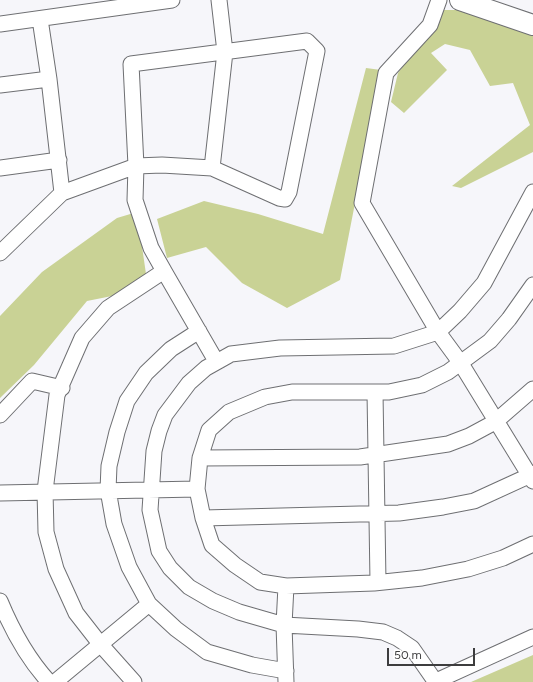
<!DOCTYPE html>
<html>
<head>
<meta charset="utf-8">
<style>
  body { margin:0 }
  #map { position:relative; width:533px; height:682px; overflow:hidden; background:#f6f6fa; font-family:Figtree,sans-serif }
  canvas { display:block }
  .scale { position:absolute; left:387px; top:648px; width:88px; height:18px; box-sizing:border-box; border:2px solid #3d3d3e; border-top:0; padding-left:5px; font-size:12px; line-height:14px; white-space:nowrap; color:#3d3d3e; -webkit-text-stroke:3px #fff; paint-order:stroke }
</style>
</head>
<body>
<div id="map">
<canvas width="533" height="682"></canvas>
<div class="scale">50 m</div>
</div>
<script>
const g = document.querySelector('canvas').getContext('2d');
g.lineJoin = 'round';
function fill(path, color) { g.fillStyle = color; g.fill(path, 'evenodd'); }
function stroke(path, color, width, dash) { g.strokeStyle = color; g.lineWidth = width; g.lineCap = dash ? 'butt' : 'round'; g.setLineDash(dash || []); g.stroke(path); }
fill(new Path2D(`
  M444,10h17l72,24v118l-72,36 -9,-2 78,-61 -17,-42 -23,3 -20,-36 -25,-6 -14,9 16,17 -43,43 -13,-11 7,-29z
  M366,68l15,2 -41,210 -53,28 -45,-25 -36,-36 -39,11 -10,-39 47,-18 54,13 65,20z
  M137,212l9,62 -34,22 -25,5 -53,64 -34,33v-82l42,-44 75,-54z
  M533,655v27h-62z`), '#c9d295');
const minor = new Path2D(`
  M439,0l-9,25 -44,48 -24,130 76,129 22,30 73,119
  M40,19l9,60 13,114
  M0,24l172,-24
  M0,85l49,-6
  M0,168l59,-8
  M212,168l13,-116 -6,-52
  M0,253l62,-60 74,-27 26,-1 50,3 67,30 6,1 4,-7 28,-141 -10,-10 -176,23 5,102 -1,34 16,48 13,23
  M533,285l-24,34 -19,22 -42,31 -26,13 -33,7h-97l-27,5 -36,15 -20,18 -9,28 -3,31 6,29 9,27 23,20 25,17 26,4 88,-3 48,-5 46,-9 35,-11 30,-14
  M199,331l-28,18 -25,24 -19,28 -10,31 -8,34 -1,24 6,34 15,43 20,37 27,25 31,23 45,13 34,6
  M375,392l3,190
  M0,415l32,-34 30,7
  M200,458l160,-1 88,-13 21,-8 26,-14 38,-33
  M0,493l197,-4
  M203,518l196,-5 44,-6 31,-6 59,-27
  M286,586l-2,39 2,57
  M0,601c12,29 28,58 49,81
  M435,681l-23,-33 -15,-10 -14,-6 -25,-3 -74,-4 -45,-13 -26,-11 -24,-14 -19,-19 -11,-17 -9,-41 4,-59 5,-20 6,-16 24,-32 17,-15 25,-14 49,-6 114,-2 44,-14 22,-21 24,-28 49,-91
  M55,682l94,-78
  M134,682l-33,-37 -25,-32 -20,-44 -10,-37 -1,-41 12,-96 25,-57 26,-30 56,-37 52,90
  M434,682l99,-45`);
const major = new Path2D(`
  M460,0l73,25`);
stroke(minor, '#6e6f72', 17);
stroke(major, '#6e6f72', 22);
stroke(minor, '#fff', 15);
stroke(major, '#fff', 20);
</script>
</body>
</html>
